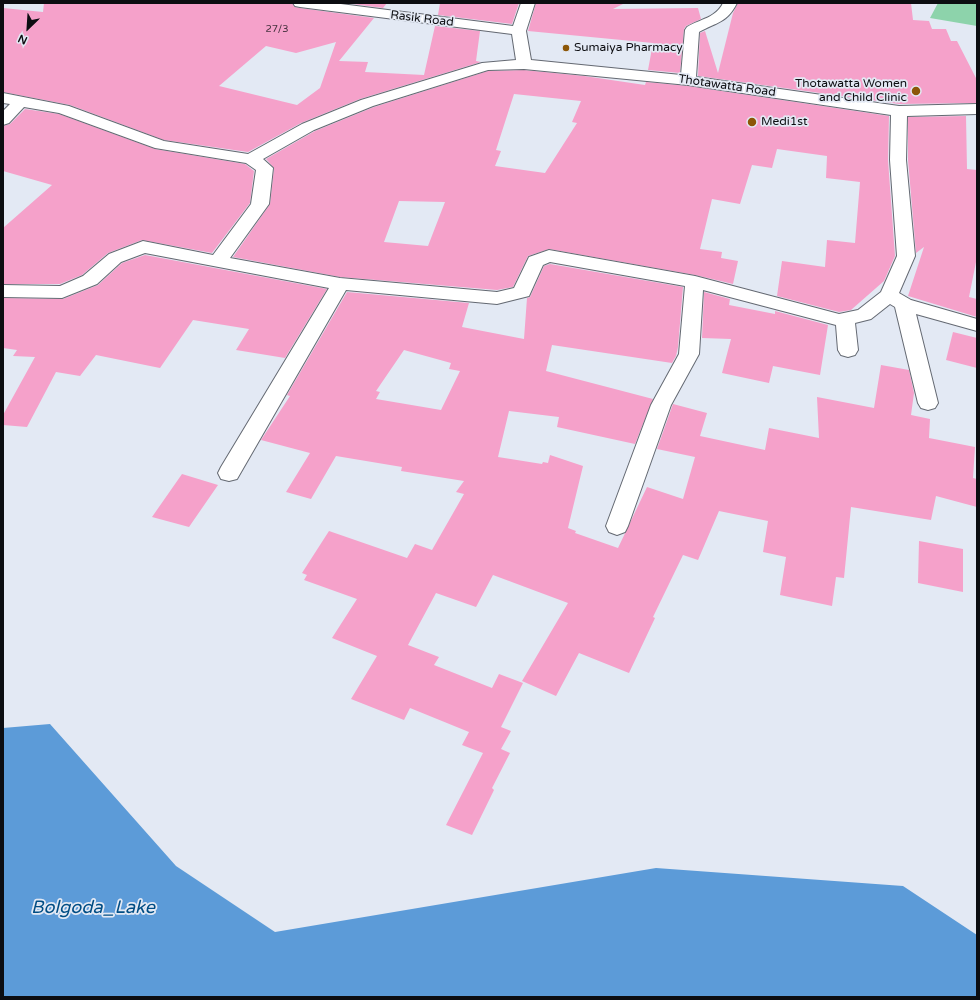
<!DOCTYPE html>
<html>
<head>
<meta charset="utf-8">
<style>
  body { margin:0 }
  #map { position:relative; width:980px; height:1000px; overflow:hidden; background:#e3e9f4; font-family:"Varela Round",sans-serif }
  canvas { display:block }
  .frame { position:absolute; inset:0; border:4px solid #0c0d11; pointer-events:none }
  .north { position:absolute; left:8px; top:8px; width:40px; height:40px; -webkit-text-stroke:3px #e3e9f4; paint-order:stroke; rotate:205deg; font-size:11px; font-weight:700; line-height:16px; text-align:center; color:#0c0d11 }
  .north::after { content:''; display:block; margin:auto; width:14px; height:18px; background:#0c0d11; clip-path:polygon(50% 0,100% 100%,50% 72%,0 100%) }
</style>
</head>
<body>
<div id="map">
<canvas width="980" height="1000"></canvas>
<div class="frame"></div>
<div class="north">N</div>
</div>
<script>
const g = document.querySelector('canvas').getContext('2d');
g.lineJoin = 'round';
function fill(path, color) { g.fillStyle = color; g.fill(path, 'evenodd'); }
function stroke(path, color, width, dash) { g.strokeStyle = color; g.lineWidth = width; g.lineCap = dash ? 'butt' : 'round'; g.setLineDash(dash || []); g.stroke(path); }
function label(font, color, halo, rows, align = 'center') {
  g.font = font + ' "Varela Round",sans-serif'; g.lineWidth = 3.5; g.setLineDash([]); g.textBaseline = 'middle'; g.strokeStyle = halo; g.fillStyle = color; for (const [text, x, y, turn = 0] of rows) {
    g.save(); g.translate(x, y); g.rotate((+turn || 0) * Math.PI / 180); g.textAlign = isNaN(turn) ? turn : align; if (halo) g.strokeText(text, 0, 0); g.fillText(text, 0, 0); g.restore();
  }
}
fill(new Path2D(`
  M938,3h39v23l-47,-8z`), '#8dd3ab');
fill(new Path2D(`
  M50,724l126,142 99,66 381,-64 247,18 74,49v62h-974v-269z`), '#5c9bd8');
fill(new Path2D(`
  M44,3h248l3,4 5,1 74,10 -35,43 29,1 -3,10 59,3 11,-49 45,5 -4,30 5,1 -121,37 -59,24 -53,29 -84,-12 -94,-35 -67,-13v-84l40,4zM336,42l-16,46 -23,17 -78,-19 47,-40 30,7z
  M345,3h42l-4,5z
  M440,3h79l-7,21 -74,-9z
  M536,3h89l-12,6 85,-1 3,11 -15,7 -2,3 -4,44 -32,-3 5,-27 -125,-12z
  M738,3h173l2,17 16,1 3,8h14l5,12h6l20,39v23l-78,1 -201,-28 2,-43 5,-2 13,42 15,-60z
  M524,70l60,6 61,9 1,-3 42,4 201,30 -1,44 7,96 -11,25 -33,29 -12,2 -62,-16 5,-35 43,6 2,-27 28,3 5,-61 -34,-4 1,-22 -50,-7 -5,19 -20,-3 -12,39 -28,-5 -12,50 22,3 -1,6 17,3 -5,23 -38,-9 -146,-26 -21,7 -15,31 -16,3 -157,-13 -107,-20 37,-53 4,-36 -8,-9 49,-28 59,-24 114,-36zM514,94l67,7 -9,21 5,1 -32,50 -50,-7 6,-15 -5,-1zM399,201l46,1 -17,44 -44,-4z
  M25,109l34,5 96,35 90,15 9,7 -4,32 -38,50 -70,-13 -34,13 -26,22 -22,9h-57v-56l49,-43 -49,-14v-45l7,-2z
  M966,116l1,53 10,1v87l-8,40 8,2v18l-69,-21 16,-49 -8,6 -8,-93v-43z
  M145,255l182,34 -42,69 -49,-8 13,-21 -56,-9 -33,48 -64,-13 -16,21 -24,-4 -29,55 -24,-2v-10l32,-58 -22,-1 4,-6 -14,-2v-50l60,1 35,-14 24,-22z
  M550,264l133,23 -5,60 -2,9 -4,7 -120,-18 -6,26 107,28 -18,45 -78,-17 2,-10 -50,-6 -11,46 44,7 1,-2 5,1 2,-8 33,11 -15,62 8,3 -1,2 43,15 29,-61 36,12 12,-42 -38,-8 16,-45 34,9 -7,23 65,14 4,-22 50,10 -2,-41 57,11 7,-43 28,5 5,23 -3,22 19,4 -1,19 46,9 -2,31 4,1v28l-41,-11 -5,24 -80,-13 -7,71 -8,-1 -4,29 -52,-11 6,-38 -23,-5 5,-31 -49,-10 -21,49 -15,-5 -30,62 2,1 -26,55 -50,-20 -23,43 -34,-15 46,-78 -75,-28 -17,32 -40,-14 -28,52 31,12 -5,8 58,23 7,-14 24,9 -22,44 10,4 -10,18 9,4 -18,35 2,2 -22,45 -26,-10 37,-72 -21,-8 7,-13 -59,-24 -6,12 -53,-21 26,-43 -45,-18 25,-39 -53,-19 3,-5 -5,-2 27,-42 78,27 8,-14 17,6 32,-56 -8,-2 8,-11 -63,-10 1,-4 -66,-11 -25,43 -25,-7 24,-39 -49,-13 29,-44 -3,-1 60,-103 122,11 -7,24 62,12 3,-41 3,-1 14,-31zM404,350l47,13 -2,6 11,2 -19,39 -65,-11 4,-7 -4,-1z
  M704,292l26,7 -1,6 46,9v-3l53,14 -8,50 -47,-9 -4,17 -47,-10 9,-34 -29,-1z
  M953,332l24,6v30l-31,-8z
  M182,474l36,11 -29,42 -37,-10z
  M919,541l44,8v43l-45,-9z`), '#f5a1ca');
const minor = new Path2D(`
  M293,3h40l180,23 8,-23h14l-9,28 5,29 150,15 4,-45 2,-3c13,-8 29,-9 36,-24h14c-10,20 -20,19 -38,29l-3,45 203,29 78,-2v10l-70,2 -1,44 9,96 -16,37 12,7 66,19v12l-61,-17 22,89 -3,5 -7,2 -7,-2 -3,-5 -23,-96 -5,-3 -19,15 -16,4 3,27 -3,5 -7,2 -7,-2 -3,-5 -2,-25 -133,-35 -4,64 -28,51 -43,121 -3,6 -8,3 -8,-3 -3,-6 45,-121 28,-51 6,-68 -135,-24 -7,3 -14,31 -32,8 -151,-14 -109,189 -8,2 -8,-2 -3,-6 3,-6 108,-179 -184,-35 -24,9 -24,22 -35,14 -59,-1v-12l57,1 23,-10 26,-22 34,-13 70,14 38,-51 5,-34 -10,-7 -91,-15 -96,-35 -35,-6 -15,16 -6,2v-14l7,-7 -7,-1v-10l66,13 95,35 84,13 54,-30 59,-24 121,-37 34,-3 -4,-26 -212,-27 -5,-1zM524,69l164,16 203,30 -1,45 7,96 -16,36 -23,18 -19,4 -144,-38 -146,-26 -20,7 -15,31 -17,4 -157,-14 -110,-20 39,-54 4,-36 -10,-9 51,-29 59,-24 115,-36z`);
stroke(minor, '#646972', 2);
fill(minor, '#fff');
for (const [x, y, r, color] of [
  [566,48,4,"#8c5607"],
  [916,91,5,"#8c5607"],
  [752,122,5,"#8c5607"]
]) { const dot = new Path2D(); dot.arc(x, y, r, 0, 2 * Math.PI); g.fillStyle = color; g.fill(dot); stroke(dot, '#e3e9f4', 1.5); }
label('10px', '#46323f', null, [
  ["27/3",277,29]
]);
label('12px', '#0c0d11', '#e3e9f4', [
  ["Rasik Road",422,19,7],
  ["Thotawatta Road",727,86,8]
]);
label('12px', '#0c0d11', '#e3e9f4', [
  ["Sumaiya Pharmacy",574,48],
  ["Thotawatta Women",907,84,"right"],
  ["and Child Clinic",907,98,"right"],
  ["Medi1st",761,122]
], 'left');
label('italic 18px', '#004d84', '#e3e9f4', [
  ["Bolgoda_Lake",93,908]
]);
</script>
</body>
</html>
